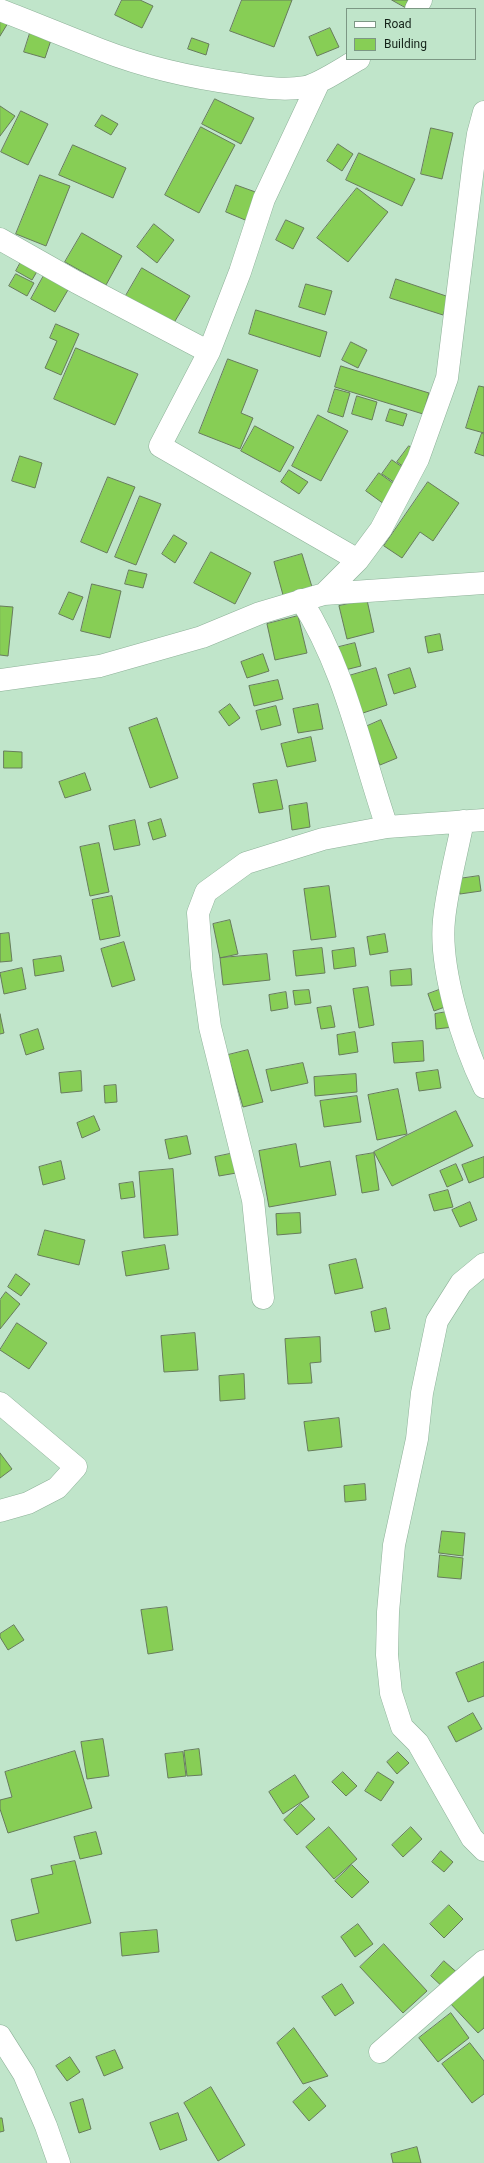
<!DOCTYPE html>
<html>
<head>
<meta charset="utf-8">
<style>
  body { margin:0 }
  #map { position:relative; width:484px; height:2163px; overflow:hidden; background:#c0e5ca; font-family:Roboto,sans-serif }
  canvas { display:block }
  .legend { position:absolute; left:346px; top:8px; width:130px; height:52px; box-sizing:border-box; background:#c0e5ca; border:1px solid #7c9784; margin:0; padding:5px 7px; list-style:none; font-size:12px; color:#15231a }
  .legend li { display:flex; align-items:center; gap:8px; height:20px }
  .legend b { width:20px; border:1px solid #7c9784 }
</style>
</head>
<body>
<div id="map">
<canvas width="484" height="2163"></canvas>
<ul class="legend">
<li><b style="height:5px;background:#fff"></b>Road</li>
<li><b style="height:11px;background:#87ce55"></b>Building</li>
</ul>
</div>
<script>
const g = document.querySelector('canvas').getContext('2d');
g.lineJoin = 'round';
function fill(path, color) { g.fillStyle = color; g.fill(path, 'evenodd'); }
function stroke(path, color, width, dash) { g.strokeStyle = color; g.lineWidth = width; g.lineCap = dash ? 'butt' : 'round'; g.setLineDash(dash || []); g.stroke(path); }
const building = new Path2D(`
  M122,0h18l13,6 -11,22 -27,-13z
  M242,0h50l-18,47 -44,-16z
  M392,0h16l-3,7z
  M0,18l8,5 -8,13z
  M330,28l9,19 -22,9 -8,-19z
  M31,30l21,7 -7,21 -21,-6z
  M192,38l17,6 -3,11 -18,-6z
  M215,99l39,19 -13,26 -39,-20z
  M0,106l15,10 -15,20z
  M21,111l27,13 -20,41 -27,-13z
  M102,115l16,9 -7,11 -16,-9z
  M201,127l34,18 -36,68 -34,-18z
  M431,128l22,5 -11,46 -21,-5z
  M338,144l15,10 -11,17 -15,-10z
  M73,145l53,23 -13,30 -54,-23z
  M359,153l56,26 -13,27 -56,-26z
  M40,175l30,11 -24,60 -30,-12z
  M236,185l25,9 -11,28 -24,-10z
  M357,188l31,24 -40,50 -31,-24z
  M286,220l18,8 -11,21 -17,-9z
  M154,224l20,16 -17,23 -20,-16z
  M82,233l40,23 -16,29 -41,-23z
  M22,260l17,8 -7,12 -16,-9z
  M142,268l48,28 -18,30 -48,-27z
  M47,270l25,13 -17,29 -24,-13z
  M16,274l18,9 -7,13 -18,-10z
  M396,279l53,18 -6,18 -53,-17z
  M306,284l26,7 -7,24 -26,-8z
  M256,310l71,22 -7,25 -71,-23z
  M56,324l23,10 -18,41 -16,-7 12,-27 -7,-3z
  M351,342l16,8 -9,18 -16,-8z
  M76,348l62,26 -23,51 -61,-26z
  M228,359l30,11 -17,43 12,5 -13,31 -41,-16z
  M341,366l88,27 -6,21 -88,-27z
  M479,386l5,1v46l-18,-5z
  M335,389l15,4 -7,24 -15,-5z
  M357,396l20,6 -5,18 -20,-6z
  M390,409l17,5 -4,12 -17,-5z
  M318,415l30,16 -27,50 -29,-15z
  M255,426l39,21 -14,25 -39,-21z
  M482,433l2,1v22l-9,-3z
  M409,446l7,5 -12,16 -7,-5z
  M20,456l22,7 -7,25 -23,-7z
  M392,460l16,11 -10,14 -16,-11z
  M289,470l19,12 -9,12 -18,-12z
  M379,473l18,13 -13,18 -18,-13z
  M108,477l27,10 -28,66 -26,-11z
  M428,482l31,21 -26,38 -13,-9 -18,26 -18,-12z
  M140,496l21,8 -25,61 -21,-8z
  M174,535l13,8 -12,20 -13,-9z
  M211,552l40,21 -16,31 -41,-21z
  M302,554l10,33 -29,8 -9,-33z
  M129,570l18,4 -4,14 -18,-4z
  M92,584l29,7 -11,47 -29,-7z
  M69,592l14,5 -10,23 -14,-6z
  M367,600l7,32 -27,7 -8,-33z
  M0,606l13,1 -5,49 -8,-1z
  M298,616l9,37 -32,7 -8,-36z
  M440,634l3,16 -15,3 -3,-16z
  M355,643l6,23 -20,5 -6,-23z
  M263,654l6,17 -22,7 -6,-16z
  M376,668l11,37 -30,10 -12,-38z
  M410,668l6,19 -22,7 -6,-19z
  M278,680l5,19 -29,7 -5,-20z
  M230,704l10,14 -11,8 -10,-14z
  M318,704l5,25 -25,4 -5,-24z
  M276,706l5,19 -20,5 -5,-19z
  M157,718l21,60 -28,10 -21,-60z
  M381,720l16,38 -17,7 -17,-37z
  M311,737l5,24 -29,6 -6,-23z
  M4,751l18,1v16h-18z
  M85,773l6,17 -26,8 -6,-16z
  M277,780l6,29 -24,4 -6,-29z
  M307,803l3,24 -18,3 -3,-24z
  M161,819l5,17 -13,4 -5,-17z
  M135,820l5,25 -26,5 -5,-24z
  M99,843l10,49 -19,4 -10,-49z
  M479,876l2,15 -21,3 -2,-15z
  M329,886l7,51 -25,3 -7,-51z
  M112,896l8,40 -20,4 -8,-40z
  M230,920l8,34 -18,4 -7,-34z
  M9,933l3,28 -12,1v-28z
  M385,934l3,18 -18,3 -3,-18z
  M124,942l11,38 -23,7 -11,-38z
  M322,948l3,25 -29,3 -3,-25z
  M354,948l2,18 -22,3 -2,-18z
  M267,954l3,26 -47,5 -3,-27z
  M61,956l3,15 -29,5 -2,-16z
  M22,968l4,21 -22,5 -4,-21z
  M411,969l1,16 -21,1 -1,-15z
  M368,987l6,38 -15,3 -6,-39z
  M447,987l6,17 -19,7 -6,-17z
  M309,990l2,13 -16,2 -2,-14z
  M286,992l2,16 -17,3 -2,-16z
  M331,1006l4,21 -14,2 -4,-21z
  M453,1011l1,16 -18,2 -1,-15z
  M0,1014l4,19 -4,1z
  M38,1029l6,20 -18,6 -6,-20z
  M355,1032l3,20 -19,3 -2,-20z
  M423,1041l1,20 -30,2 -2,-20z
  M248,1050l15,52 -20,5 -15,-52z
  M303,1063l5,20 -37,8 -5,-21z
  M438,1070l3,18 -22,3 -3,-18z
  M81,1071l1,20 -21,2 -2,-20z
  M356,1074l1,18 -42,4 -1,-19z
  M116,1085l1,17 -12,1 -1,-17z
  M398,1089l9,45 -30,6 -9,-45z
  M357,1096l4,26 -37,5 -4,-26z
  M456,1111l17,35 -81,40 -18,-34z
  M94,1116l6,14 -18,8 -5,-15z
  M187,1136l4,18 -22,5 -4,-19z
  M296,1144l4,23 30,-6 6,34 -67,12 -10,-56z
  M239,1152l3,20 -23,4 -4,-19z
  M374,1153l5,37 -17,3 -6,-37z
  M484,1157v20l-15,6 -7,-18z
  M61,1161l4,18 -22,6 -4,-18z
  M456,1164l7,16 -16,7 -7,-16z
  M173,1169l5,66 -34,3 -5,-66z
  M133,1182l2,15 -14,2 -2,-15z
  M448,1190l5,17 -19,4 -5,-16z
  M470,1202l7,18 -17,7 -8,-17z
  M300,1213l1,20 -24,2 -1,-21z
  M45,1230l40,10 -6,25 -41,-10z
  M165,1245l4,24 -43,7 -4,-24z
  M356,1259l7,29 -28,6 -6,-29z
  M16,1274l14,10 -9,12 -13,-9z
  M6,1292l14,12 -20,25v-29z
  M386,1308l4,21 -15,3 -4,-20z
  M17,1323l30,20 -18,26 -29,-19z
  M195,1333l3,37 -34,2 -3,-36z
  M320,1337l1,25 -11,1 2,20 -24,1 -3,-45z
  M244,1374l1,25 -25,2 -1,-25z
  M339,1418l3,29 -34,4 -4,-29z
  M0,1453l12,16 -12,9z
  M365,1484l1,16 -21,2 -1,-16z
  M442,1531l23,2 -2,23 -24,-3z
  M440,1555l23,3 -2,21 -23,-2z
  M167,1607l6,43 -25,4 -7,-44z
  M14,1625l10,15 -16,10 -8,-13v-3z
  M484,1662v34l-16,6 -12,-29z
  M473,1713l9,16 -26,13 -8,-15z
  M103,1739l6,37 -22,3 -6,-37z
  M199,1749l3,26 -15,1 -3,-25z
  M75,1751l17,57 -84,25 -8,-24v-9l12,-3 -7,-25z
  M183,1752l3,24 -18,2 -3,-24z
  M398,1752l11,11 -12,11 -10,-12z
  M343,1772l14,14 -11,10 -14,-14z
  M378,1772l16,10 -13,19 -16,-10z
  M295,1775l14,22 -26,17 -14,-22z
  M301,1804l14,15 -18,16 -13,-15z
  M329,1827l28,32 -23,20 -28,-32z
  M411,1827l11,12 -19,18 -11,-12z
  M96,1832l6,22 -22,5 -6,-22z
  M441,1851l12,11 -9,10 -12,-10z
  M75,1861l16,62 -75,18 -5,-21 28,-7 -8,-34 22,-5 -2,-8z
  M352,1865l17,17 -17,16 -17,-17z
  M449,1905l14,14 -19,19 -14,-14z
  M358,1924l15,20 -18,13 -14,-20z
  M157,1930l2,22 -37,4 -2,-23z
  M384,1944l43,47 -24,22 -43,-46z
  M444,1961l17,15 -14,15 -16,-15z
  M484,1969v59l-6,5 -29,-31z
  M342,1984l12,19 -19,13 -13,-19z
  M451,2013l18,25 -31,24 -19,-24z
  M294,2028l34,48 -25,8 -26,-41z
  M470,2043l14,18v33l-12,9 -30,-39z
  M115,2050l8,18 -19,8 -8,-19z
  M70,2057l10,15 -13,9 -11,-15z
  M211,2087l34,58 -27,16 -34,-58z
  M310,2087l16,19 -17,15 -16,-19z
  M83,2099l8,30 -12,4 -9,-30z
  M178,2113l9,27 -27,10 -10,-27z
  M0,2118h2l2,13 -4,1z
  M417,2147l4,16h-28l-2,-9z`);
fill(building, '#87ce55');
stroke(building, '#677c5c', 1);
const street = new Path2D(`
  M416,9l5,-9
  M0,10c34,13 67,27 101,40 44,17 92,28 138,34 22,3 44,7 66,3 15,-3 39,-20 54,-28
  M318,84l-54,115 -24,73 -31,80 -49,94 198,114
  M0,239l76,43 133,70
  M324,594l34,-34 23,-31 37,-70 29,-81 27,-218 4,-26 6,-22
  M301,600c44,68 60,151 86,227
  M0,680l100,-14 102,-29 58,-24 64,-19 160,-11
  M463,821c-6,31 -16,68 -19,99 -5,48 19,124 40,167
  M484,1264l-23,19 -24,38 -15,72 -5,46 -23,106 -6,67 -1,43 4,38 11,34 16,16 54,95 12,12
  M263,1298l-10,-98 -43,-173 -8,-59 -4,-55 8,-21 40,-29 77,-24 64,-12 97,-7
  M0,1403l76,64 -19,21 -29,15 -28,8
  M0,2036l24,38 22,52 13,37
  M380,2052l104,-91`);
stroke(street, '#8db198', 23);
stroke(street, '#fff', 22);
</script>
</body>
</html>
